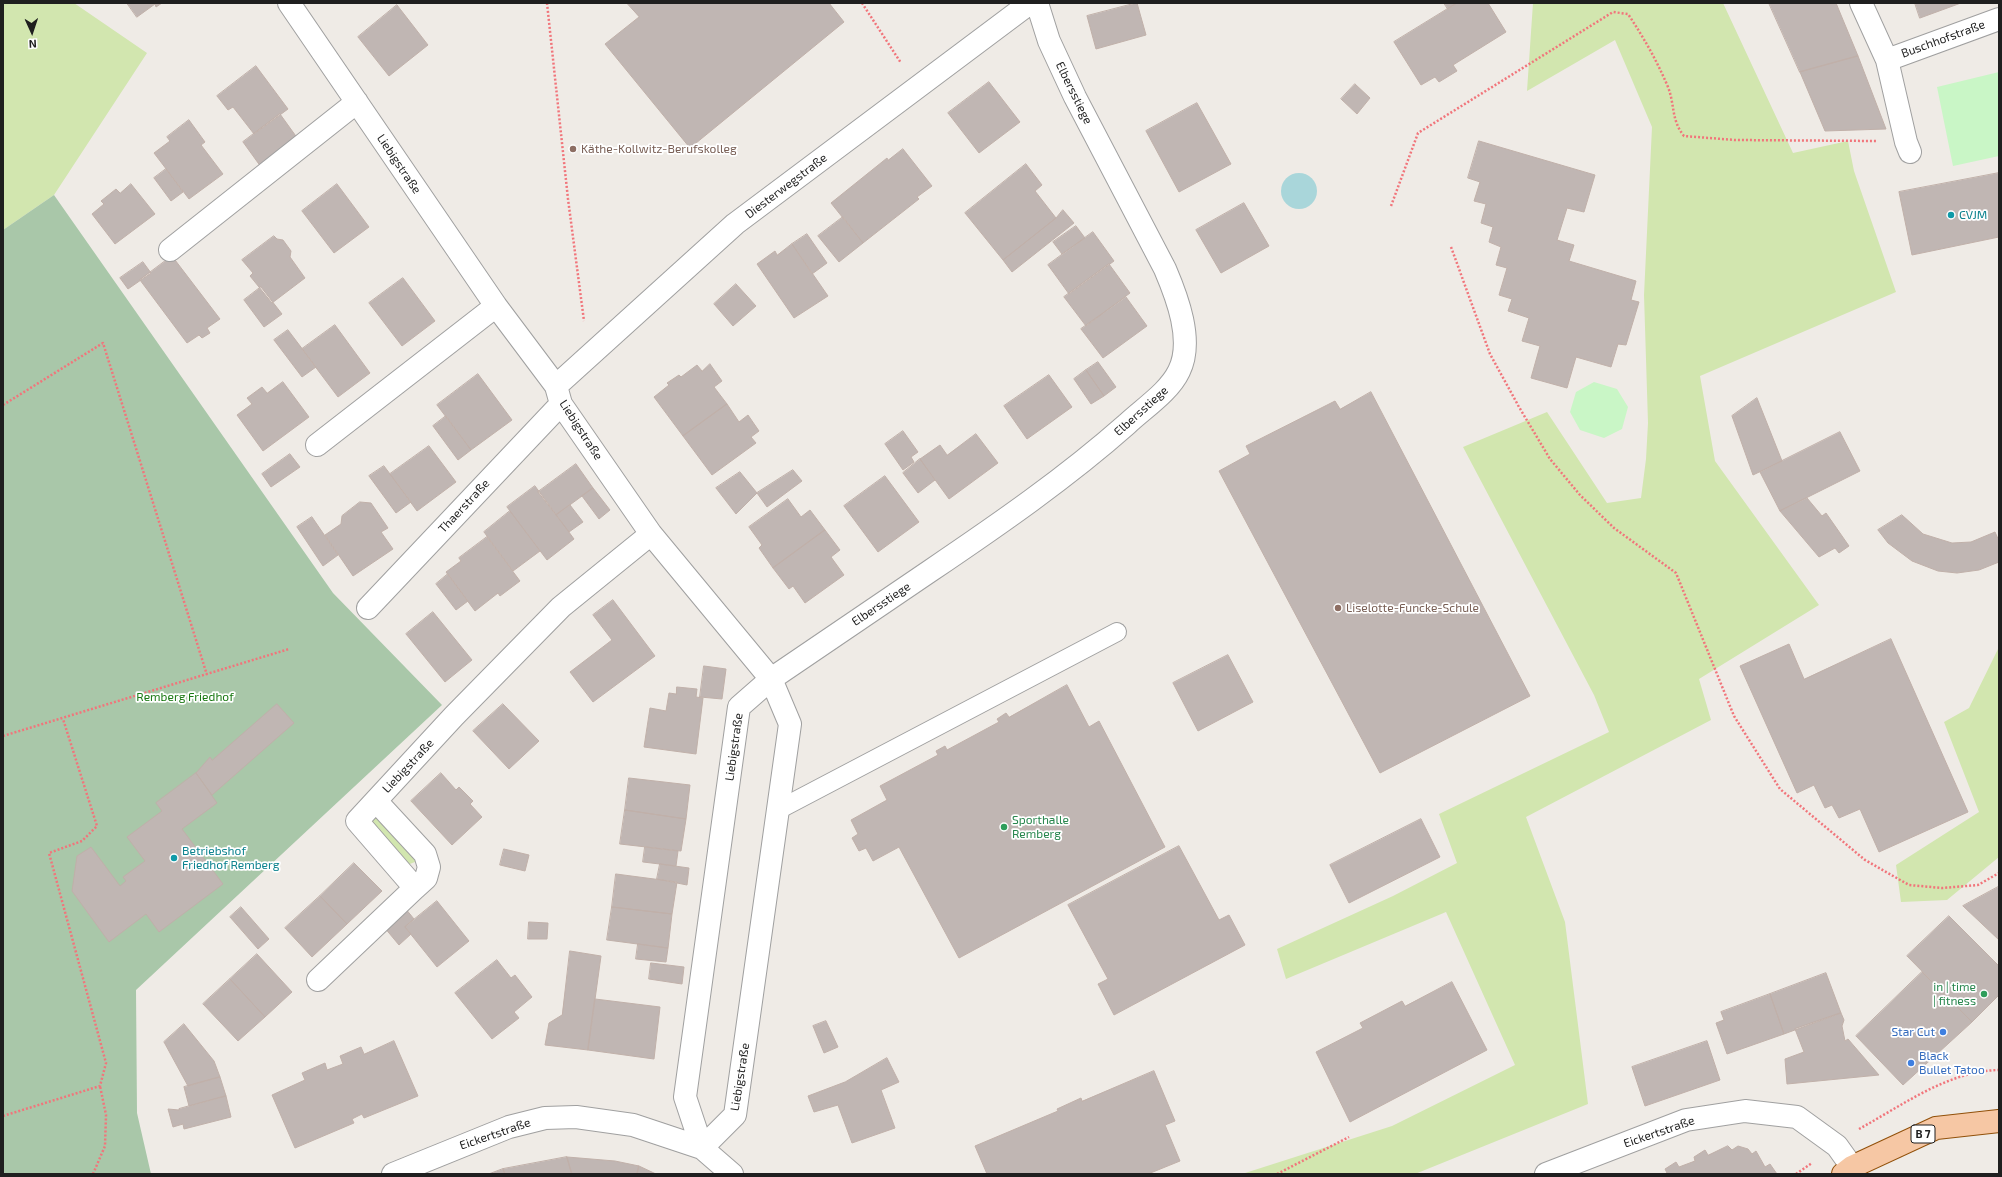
<!DOCTYPE html>
<html>
<head>
<meta charset="utf-8">
<style>
  body { margin:0 }
  #map { position:relative; width:2002px; height:1177px; overflow:hidden; background:#efebe6; font-family:"Exo 2",sans-serif }
  canvas { display:block }
  .frame { position:absolute; inset:0; border:4px solid #1f1f1f; pointer-events:none }
  .north { position:absolute; left:12px; top:12px; width:40px; height:40px; -webkit-text-stroke:3px #fff; paint-order:stroke; rotate:177deg; font-size:11px; font-weight:700; line-height:16px; text-align:center; color:#1f1f1f }
  .north::after { content:''; display:block; margin:auto; width:14px; height:18px; background:#1f1f1f; clip-path:polygon(50% 0,100% 100%,50% 72%,0 100%) }
</style>
</head>
<body>
<div id="map">
<canvas width="2002" height="1177"></canvas>
<div class="frame"></div>
<div class="north">N</div>
</div>
<script>
const g = document.querySelector('canvas').getContext('2d');
g.lineJoin = 'round';
function fill(path, color) { g.fillStyle = color; g.fill(path, 'evenodd'); }
function stroke(path, color, width, dash) { g.strokeStyle = color; g.lineWidth = width; g.lineCap = dash ? 'butt' : 'round'; g.setLineDash(dash || []); g.stroke(path); }
function label(font, color, halo, rows, align = 'center') {
  g.font = font + ' "Exo 2",sans-serif'; g.lineWidth = 3.5; g.setLineDash([]); g.textBaseline = 'middle'; g.strokeStyle = halo; g.fillStyle = color; for (const [text, x, y, turn = 0] of rows) {
    g.save(); g.translate(x, y); g.rotate((+turn || 0) * Math.PI / 180); g.textAlign = isNaN(turn) ? turn : align; if (halo) g.strokeText(text, 0, 0); g.fillText(text, 0, 0); g.restore();
  }
}
fill(new Path2D(`
  M3,3h71l73,50 -93,142 -51,35z
  M1533,3h190l70,150 55,-12 6,30 42,121 -196,84 15,85 104,144 -120,74 12,41 -185,97 39,105 23,182 -173,70h-173l150,-48 123,-61 -69,-153 -160,67 -9,-30 116,-53 64,-33 -18,-49 170,-82 -15,-37 -131,-248 84,-35 60,91 34,-5 5,-39 2,-36 -4,-128 8,-168 -37,-87 -88,51z
  M1999,647v210l-52,43 -46,2 -5,-37 83,-53 -35,-90 25,-14z
  M376,817l39,40v5l-8,3 -35,-42v-4z`), '#d2e6af');
fill(new Path2D(`
  M54,195l279,398 109,112 -306,285 1,123 14,61h-148v-944z`), '#a9c7a9');
fill(new Path2D(`
  M1999,72v84l-46,10 -16,-79z
  M1594,382l23,7 11,18 -6,22 -18,9 -24,-8 -10,-18 6,-20z`), '#c9f6c6');
fill(new Path2D(`
  M1281 191a18 18 0 1 1 36 0a18 18 0 1 1-36 0Z`), '#a9d6da');
const building = new Path2D(`
  M127,3h35l-6,4 -1,-3 -18,13z
  M627,3h202l15,19 -154,126 -85,-104 34,-27z
  M1137,3l9,32 -50,14 -9,-33z
  M1444,3h13l-9,6z
  M1457,3h31l18,29 -53,33 4,6 -18,11 -4,-5 -14,8 -27,-43z
  M1769,3h67l22,53 -58,16z
  M1915,3h46l-41,15z
  M397,5l31,40 -39,31 -31,-39z
  M1858,56l28,73 -61,2 -25,-59z
  M256,66l32,43 -34,25 -21,-27 -5,3 -11,-14z
  M989,82l31,40 -41,31 -31,-40z
  M1355,84l15,14 -13,16 -16,-15z
  M1197,103l34,61 -52,28 -33,-61z
  M280,114l18,25 -37,28 -18,-25z
  M189,120l16,22 -4,3 22,29 -34,25 -35,-46 16,-12 -3,-4z
  M1479,141l116,34 -11,37 -17,-4 -10,32 17,5 -5,16 67,20 -5,19 8,2 -13,43 -8,-1 -7,23 -35,-10 -9,31 -36,-10 9,-32 -18,-5 7,-23 -21,-7 4,-12 -13,-4 8,-27 -11,-3 5,-18 -12,-5 4,-15 -12,-4 5,-19 -12,-3 6,-19 -12,-4z
  M903,149l29,37 -15,11 2,2 -56,44 -32,-40 56,-45 1,2z
  M1026,164l16,21 -7,6 21,27 -53,42 -38,-47z
  M166,169l17,23 -12,9 -17,-23z
  M1999,173v64l-87,18 -13,-63z
  M131,184l24,30 -40,30 -23,-30 12,-10 -3,-3 15,-12 4,4z
  M337,184l32,43 -35,26 -32,-42z
  M1244,203l25,43 -48,27 -25,-43z
  M1063,210l11,13 -62,49 -9,-12 53,-42z
  M843,217l20,26 -24,19 -21,-26z
  M1076,226l9,12 -23,16 -9,-12z
  M1093,232l21,29 -45,33 -21,-29z
  M807,234l20,29 -15,11 -20,-30z
  M274,236l3,3 6,1 8,11 -1,6 15,21 -33,25 -22,-27 3,-3 -11,-13z
  M792,244l36,52 -34,22 -37,-54 18,-13 2,4z
  M172,256l48,63 -13,9 3,5 -8,5 -3,-3 -12,8 -47,-63z
  M143,262l8,11 -23,16 -8,-11z
  M1109,264l21,29 -44,33 -22,-29z
  M403,278l32,43 -33,25 -33,-43z
  M736,284l20,22 -23,20 -19,-22z
  M261,287l21,27 -18,13 -20,-27z
  M1126,297l21,29 -44,32 -22,-29z
  M335,325l35,48 -32,24 -36,-48z
  M288,330l28,37 -14,10 -28,-37z
  M1098,362l18,25 -12,9 -18,-26z
  M710,364l12,17 -8,6 13,17 -44,32 -29,-39 15,-12 -2,-2 12,-8 2,2 16,-12 5,6z
  M1086,370l18,26 -13,8 -17,-25z
  M478,374l34,46 -41,30 -34,-45z
  M1049,375l23,32 -45,32 -23,-33z
  M283,382l26,35 -46,34 -26,-36 15,-11 -5,-6 15,-11 5,6z
  M1371,392l159,304 -150,77 -161,-302 31,-17 -4,-8 89,-45 5,8z
  M1757,398l25,63 -29,14 -21,-59z
  M727,404l12,18 9,-7 11,16 -8,6 5,6 -44,32 -29,-39z
  M446,416l25,34 -13,10 -25,-34z
  M903,431l15,21 -7,5 3,5 -11,8 -18,-26z
  M1840,432l20,39 -80,40 -20,-39z
  M976,434l22,29 -49,36 -29,-40 20,-14 7,10z
  M429,446l27,36 -39,29 -27,-37z
  M290,454l10,13 -29,20 -9,-13z
  M920,459l15,21 -17,13 -15,-20z
  M576,464l17,24 -37,27 -18,-23z
  M384,466l27,36 -15,11 -27,-37z
  M793,470l9,11 -35,26 -10,-14z
  M740,472l17,21 -21,21 -20,-26z
  M885,476l34,46 -41,30 -34,-46z
  M535,486l39,53 -27,21 -40,-53z
  M593,488l17,22 -11,9 -17,-23z
  M1807,498l15,18 4,-3 23,33 -10,7 -4,-5 -16,9 -39,-46z
  M788,499l13,18 9,-7 15,20 -52,38 -14,-20 3,-3 -13,-18z
  M360,502l11,1 17,25 -7,4 12,17 -40,27 -28,-41 16,-11 1,-8z
  M570,505l13,17 -14,10 -13,-17z
  M510,511l30,40 -27,20 -29,-39z
  M1902,515l21,19 29,9 19,-1 24,-10 4,9v21l-20,8 -22,3 -19,-2 -26,-10 -24,-18 -10,-13z
  M312,517l26,38 -15,11 -26,-39z
  M825,530l15,20 -9,7 13,18 -39,28 -12,-17 -4,3 -16,-21z
  M487,537l33,44 -20,15 -2,-3 -23,18 -29,-39 15,-11 -2,-3z
  M448,574l20,27 -12,9 -20,-26z
  M613,600l42,56 -62,46 -23,-30 42,-32 -19,-25z
  M433,612l39,48 -27,22 -39,-48z
  M1891,639l77,173 -89,40 -19,-43 -21,9 -7,-13 -7,3 -11,-23 -17,8 -57,-127 49,-22 15,35z
  M1228,655l25,47 -55,29 -25,-48z
  M704,666l22,3 -4,30 -22,-2z
  M1067,685l22,42 10,-6 66,126 -206,111 -60,-111 -26,14 -7,-13 -7,3 -7,-13 6,-4 -7,-14 36,-20 -7,-14 58,-31 -2,-4 9,-5 2,4 52,-28 -2,-3 9,-6 3,4z
  M677,687l20,2 -1,8 7,1 -7,56 -52,-7 6,-39 16,3 3,-18 7,1z
  M277,704l17,19 -82,72 -16,-22 14,-16 2,3z
  M503,704l36,37 -30,28 -36,-38z
  M196,773l21,30 -35,26 41,55 -64,48 -13,-18 -37,28 -37,-51 5,-35 14,-9 29,39 6,-5 -3,-4 22,-16 -18,-24 35,-26 -6,-8z
  M441,773l15,17 3,-3 14,14 -3,3 12,13 -30,28 -41,-44z
  M629,778l61,7 -4,34 -61,-9z
  M625,810l61,9 -5,32 -61,-7z
  M1421,819l19,38 -91,46 -19,-38z
  M1179,846l40,74 10,-5 16,30 -131,70 -16,-31 10,-5 -40,-74z
  M645,847l33,4 -2,15 -33,-4z
  M504,849l25,6 -4,16 -25,-6z
  M354,863l28,28 -35,33 -27,-28z
  M660,864l29,4 -2,17 -30,-6z
  M616,874l61,8 -5,32 -60,-7z
  M1998,887l1,1v52l-36,-34z
  M320,896l27,28 -35,33 -27,-29z
  M437,901l32,40 -32,26 -32,-40z
  M241,907l28,32 -11,10 -28,-32z
  M612,907l60,7 -4,34 -61,-8z
  M405,908l9,11 -9,8 6,7 -12,11 -15,-18z
  M1949,916l50,50v29l-27,27 -65,-66z
  M529,922l19,1 -1,16h-19z
  M638,944l30,4 -2,14 -30,-3z
  M570,951l31,5 -13,94 -43,-5 4,-22 13,-8z
  M257,954l35,38 -27,25 -35,-38z
  M497,960l14,18 4,-3 17,22 -18,15 5,6 -27,21 -37,-46z
  M651,963l33,4 -2,17 -33,-5z
  M1922,972l50,50 -69,63 -47,-49z
  M1826,973l15,40 -57,21 -14,-40z
  M230,979l35,38 -27,24 -35,-37z
  M1452,982l35,68 -137,72 -34,-70 47,-24 -3,-5 42,-22 3,5z
  M1770,994l14,40 -57,20 -11,-31 8,-3 -3,-8z
  M595,999l65,8 -6,52 -66,-9z
  M1841,1013l3,7 -2,6 3,15 3,-2 31,36 -92,9 -2,-25 19,-7 -9,-23z
  M826,1021l12,26 -14,6 -11,-27z
  M184,1024l30,37 6,16 -32,9 -24,-44z
  M394,1041l24,55 -54,22 -2,-4 -10,5 2,4 -59,25 -23,-53 33,-15 -3,-7 23,-10 2,7 16,-6 -3,-8 21,-9 3,7z
  M1707,1041l13,39 -75,26 -13,-39z
  M887,1058l12,24 -18,8 14,38 -43,15 -14,-38 -24,7 -6,-16 37,-14z
  M1154,1071l21,50 -10,4 15,36 -32,13h-161l-12,-28 83,-35 -1,-2 24,-11 1,3z
  M220,1077l6,19 -37,10 -5,-19z
  M226,1096l5,21 -47,12 -1,-5 -10,3 -5,-18 11,1v-1z
  M1728,1146l4,4 6,-4 10,3 4,5 4,-3 9,16 5,-3 7,10h-113l3,-1 -2,-4 11,-7 3,5 16,-6 -1,-4 11,-7 3,5z
  M567,1157l48,4 24,5 -2,8h-65z
  M567,1157l5,17h-67l-2,-5z
  M639,1166l17,8h-19z
  M503,1169l2,5h-16z`);
fill(building, '#c0b6b3');
stroke(building, '#c0b0a9', 1);
const service = new Path2D(`
  M778,810l339,-178`);
const minor = new Path2D(`
  M289,3l207,303 60,80 5,18 90,130 120,145 19,45 -55,391 -33,33
  M1861,3l26,57 112,-41
  M1887,60l19,82 4,10
  M170,250l187,-148
  M556,386l179,-162 295,-221
  M317,445l179,-139
  M368,608l193,-204
  M376,801l49,53 4,13 -3,11 -11,10
  M318,980l97,-92 -58,-67 97,-105 107,-109 90,-73
  M702,1148l-17,-51 54,-390 32,-28c53,-36 106,-72 159,-108 68,-46 136,-93 197,-147 17,-16 42,-32 52,-53 15,-30 -2,-74 -14,-102l-90,-172 -26,-56 -12,-38
  M393,1174l116,-47 36,-9 31,-1 57,8 69,23 30,26
  M1546,1174l140,-54 59,-9 52,6 40,29 15,21`);
const primary = new Path2D(`
  M1843,1174l9,-7 84,-39 63,-7`);
stroke(service, '#a0a0a0', 20);
stroke(minor, '#a0a0a0', 24);
stroke(primary, '#915009', 24);
stroke(new Path2D(`
  M547,3l21,196 16,122
  M862,3l39,60
  M1391,206l27,-73 195,-121 15,2c16,24 29,47 40,73 7,18 3,33 16,49l51,4 142,1
  M1451,247l39,107 29,53 31,52 30,36 34,33 62,45 58,143 46,73 85,71 44,25 33,3 36,-3 21,-12
  M3,405l100,-62 104,332
  M3,736l286,-87
  M3,1116l97,-30 6,-23 -57,-210 33,-12 15,-15 -34,-107
  M1859,1129c44,-24 89,-58 140,-59
  M93,1174l12,-28 1,-31 -6,-29
  M1277,1174l72,-37
  M1796,1174l16,-11`), '#f1757b', 2.5, [2, 2]);
stroke(service, '#fff', 18);
stroke(minor, '#fff', 22);
stroke(primary, '#f6c7a4', 22);
for (const [x, y, r, color] of [
  [573,149,4,"#8d6e63"],
  [1951,215,4,"#0f9aa8"],
  [1338,608,4,"#8d6e63"],
  [1004,827,4,"#2e9e5b"],
  [174,858,4,"#0f9aa8"],
  [1984,994,4,"#2e9e5b"],
  [1943,1032,4,"#3f7fe0"],
  [1911,1063,4,"#3f7fe0"]
]) { const dot = new Path2D(); dot.arc(x, y, r, 0, 2 * Math.PI); g.fillStyle = color; g.fill(dot); stroke(dot, '#fff', 1.5); }
for (const [x, y, w] of [
  [1923,1134,24]
]) { const box = new Path2D(); box.roundRect(x - w / 2, y - 9, w, 18, 3); g.fillStyle = '#fff'; g.fill(box); stroke(box, '#1f1f1f', 1); }
label('bold 11px', '#1f1f1f', null, [
  ["B 7",1923,1134]
]);
label('12px', '#1f1f1f', '#fff', [
  ["Buschhofstraße",1943,39,-20],
  ["Elbersstiege",1074,93,64],
  ["Liebigstraße",399,164,56],
  ["Diesterwegstraße",786,186,-37],
  ["Elbersstiege",1141,411,-42],
  ["Liebigstraße",581,430,57],
  ["Thaerstraße",464,506,-47],
  ["Elbersstiege",881,604,-34],
  ["Liebigstraße",734,747,-82],
  ["Liebigstraße",408,766,-47],
  ["Liebigstraße",740,1077,-81],
  ["Eickertstraße",1659,1132,-19],
  ["Eickertstraße",495,1134,-19]
]);
label('12px', '#785e54', '#fff', [
  ["Käthe-Kollwitz-Berufskolleg",581,149],
  ["Liselotte-Funcke-Schule",1346,608]
], 'left');
label('12px', '#0d838f', '#fff', [
  ["CVJM",1959,215],
  ["Betriebshof",182,851],
  ["Friedhof Remberg",182,865]
], 'left');
label('12px', '#197812', '#fff', [
  ["Remberg Friedhof",185,697]
]);
label('12px', '#27864d', '#fff', [
  ["Sporthalle",1012,820],
  ["Remberg",1012,834],
  ["in | time",1976,987,"right"],
  ["| fitness",1976,1001,"right"]
], 'left');
label('12px', '#366cbe', '#fff', [
  ["Star Cut",1935,1032],
  ["Black",1919,1056,"left"],
  ["Bullet Tatoo",1919,1070,"left"]
], 'right');
</script>
</body>
</html>
